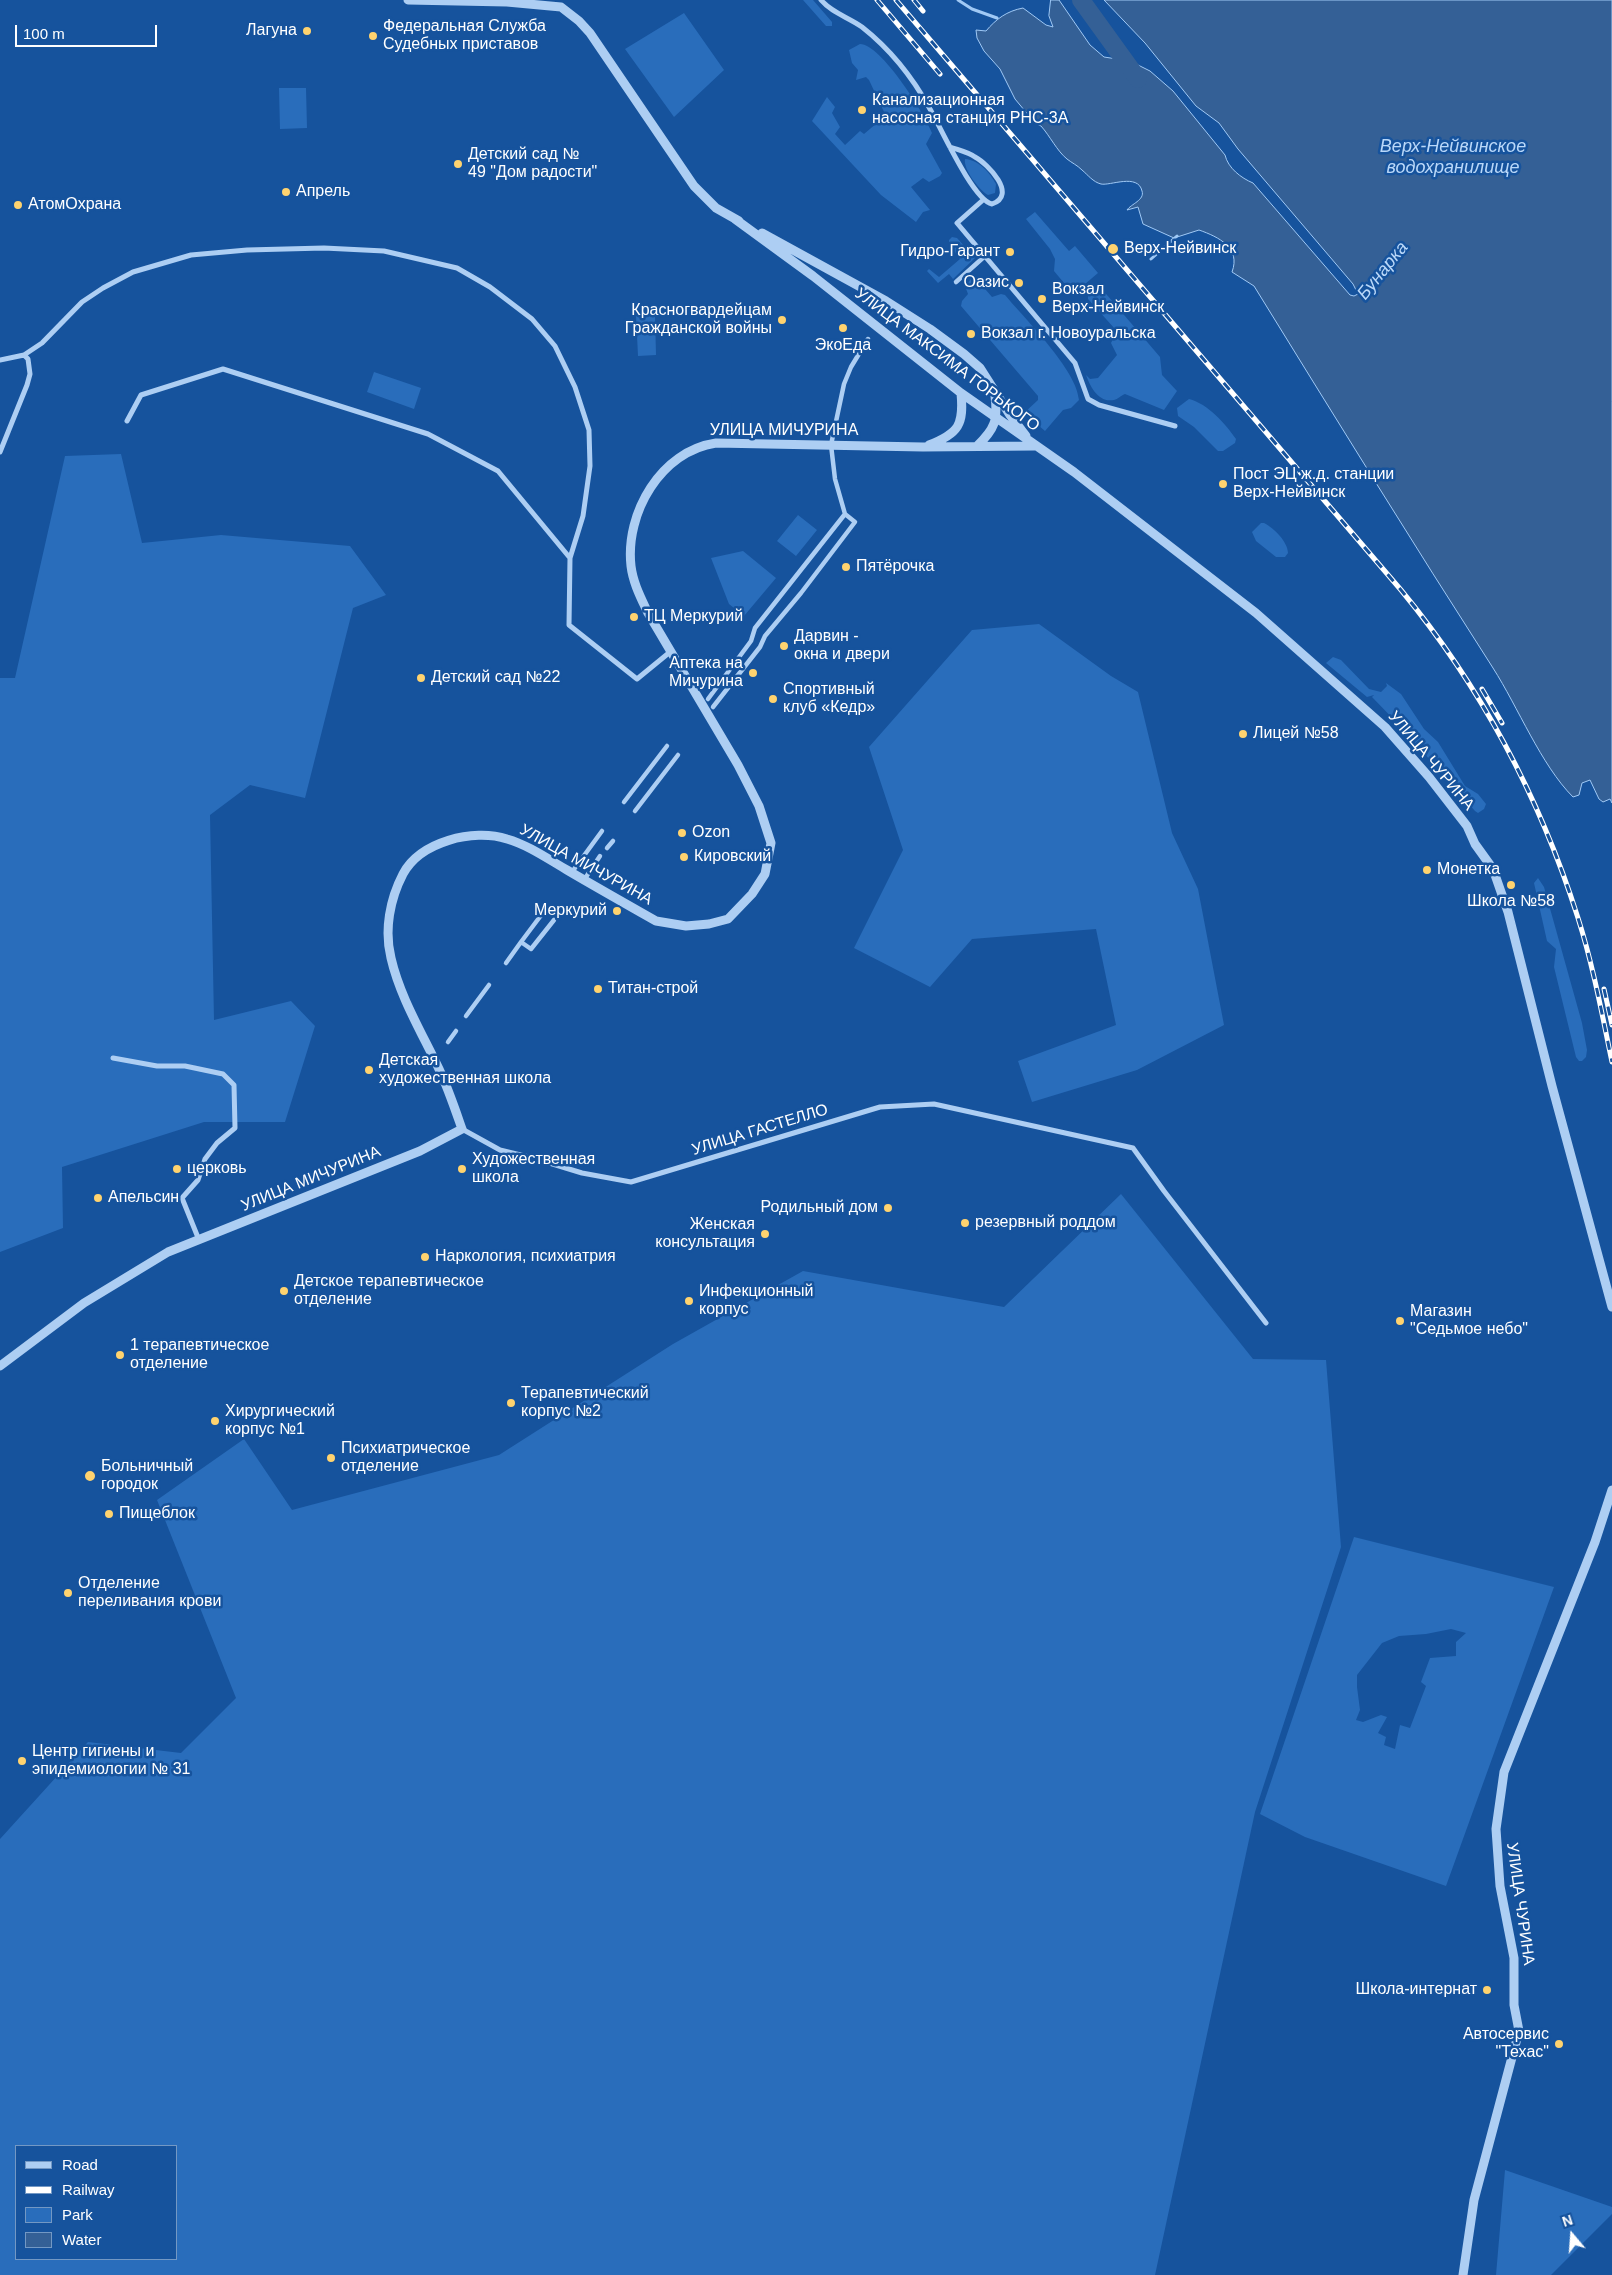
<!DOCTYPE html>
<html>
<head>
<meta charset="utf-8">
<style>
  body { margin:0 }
  #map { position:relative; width:1612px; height:2275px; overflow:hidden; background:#16539d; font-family:Arial,sans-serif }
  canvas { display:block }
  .legend { position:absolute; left:15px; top:2145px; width:162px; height:115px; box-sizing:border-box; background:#16539d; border:1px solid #7398c4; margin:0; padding:6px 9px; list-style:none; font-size:15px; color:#fff }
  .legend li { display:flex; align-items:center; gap:10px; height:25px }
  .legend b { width:25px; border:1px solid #7398c4 }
  .north { position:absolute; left:1547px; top:2210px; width:50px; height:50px; -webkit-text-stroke:4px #16539d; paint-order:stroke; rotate:342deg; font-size:14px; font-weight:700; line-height:20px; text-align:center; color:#fff }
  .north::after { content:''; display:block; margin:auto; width:18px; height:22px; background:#fff; clip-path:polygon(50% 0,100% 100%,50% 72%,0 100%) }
  .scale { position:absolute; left:15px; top:25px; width:142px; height:22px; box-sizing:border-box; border:2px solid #fff; border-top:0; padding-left:6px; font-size:15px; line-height:18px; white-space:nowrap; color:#fff; -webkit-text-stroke:4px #16539d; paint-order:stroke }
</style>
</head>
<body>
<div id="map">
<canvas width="1612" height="2275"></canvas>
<ul class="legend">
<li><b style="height:6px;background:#adcef3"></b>Road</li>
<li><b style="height:6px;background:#fff"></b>Railway</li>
<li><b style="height:14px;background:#296dbb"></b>Park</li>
<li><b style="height:14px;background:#346096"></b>Water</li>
</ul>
<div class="north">N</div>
<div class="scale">100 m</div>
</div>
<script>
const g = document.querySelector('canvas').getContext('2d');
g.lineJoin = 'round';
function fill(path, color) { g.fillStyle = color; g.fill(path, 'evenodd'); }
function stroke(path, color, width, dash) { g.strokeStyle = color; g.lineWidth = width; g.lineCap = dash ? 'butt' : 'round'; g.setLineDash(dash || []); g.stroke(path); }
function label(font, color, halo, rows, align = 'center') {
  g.font = font + ' Arial,sans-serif'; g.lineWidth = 5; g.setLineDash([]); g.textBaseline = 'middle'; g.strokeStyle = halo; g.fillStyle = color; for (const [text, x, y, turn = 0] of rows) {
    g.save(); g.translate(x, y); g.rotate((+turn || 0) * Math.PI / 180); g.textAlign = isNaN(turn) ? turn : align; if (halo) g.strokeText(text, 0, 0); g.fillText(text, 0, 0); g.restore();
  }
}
fill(new Path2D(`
  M803,0h10l19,22v4h-6z
  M684,13l40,57 -50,47 -49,-68z
  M860,44c21,0 65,70 72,89l-6,11 16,29 -2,3 -11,6 -6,-4 -12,9 19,23 -7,2 -7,10 -35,-27 -69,-74 15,-24 8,10 -3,6 8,14 -5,7 10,11 15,-14 4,3 20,-17 1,-3 -16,-34 -3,-3 -10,3 2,-10 -6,-7 -3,-13z
  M279,88h27l1,40 -27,1z
  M965,159c14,1 25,14 31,25l-1,9 -7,2c-9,-5 -25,-26 -23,-36z
  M1035,212l34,39 6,-5 23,27 -20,17 -9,-1 -15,-18 1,-12 -5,-10 -24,-30z
  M952,237l5,1 18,20 -22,21 -4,-5 -11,9 -11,-12 2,-2 10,8 21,-18 -11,-14v-5z
  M971,279l8,3 13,15 9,-3 4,1c20,24 72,75 74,105l-8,8 -8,2 -18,21 -21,-18 14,-13v-4l-77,-90 1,-5 6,-7 -3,-8z
  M1098,288h3l59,69 2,18 15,16 -13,19 -39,-16c-5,2 -7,5 -11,6 -16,3 -24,-14 -28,-25l4,4 8,-1 19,-23 -6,-12 5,-10 -1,-4 -27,-30v-3z
  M636,315h19l1,40 -18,1z
  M374,372l47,16 -7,21 -47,-17z
  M1189,399c19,5 36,24 47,40l-1,4 -12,8h-5l-24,-24 -16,-11 -1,-8z
  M121,454l21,89 79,-8 129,11 36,49 -33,13 -48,190 -55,-13 -40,30 4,205 77,-19 24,25 -30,96h-81l-142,45 1,61 -63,24v-574h15l50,-222z
  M798,515l19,15 -21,26 -19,-15z
  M1261,523h3c10,5 24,19 24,30l-3,4h-9l-20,-16 -4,-9z
  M743,551l33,27 -32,38 -15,-12 -18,-46z
  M1039,624l72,52 27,16 34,141 26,56 26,136 -87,45 -105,32 -14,-41 98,-36 -20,-96 -124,10 -42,48 -76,-39 49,-98 -34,-103 103,-117z
  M1333,657l8,3 28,29 12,3 6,-6 -1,-3 15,11 23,35 14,13 27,44 13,8 8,10 -2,5 -6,4 -3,-2 -74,-84 -29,-30 2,-2 -7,2 -41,-34z
  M1538,878l6,9 38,136 5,27 -1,7 -4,4h-3l-3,-4 -22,-90 2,-18 -9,-8 -13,-58z
  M1121,1194l132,165 73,1 15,187 -86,265 -100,463h-1155v-436l88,-97 93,11 55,-55 -79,-198 87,-61 48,71 207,-55 174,-111 130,-73 201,36zM176,2146v113h-160v-113z
  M1354,1537l200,50 -108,299 -141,-49 -45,-23zM1451,1629l15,4 -10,9v14l-26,2 -9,24 5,4 -16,42 -10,-3 -5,24 -11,-4 2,-8 -8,-4 9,-16 -6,-2 -18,7 -7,-2 4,-10 -3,-23v-12l25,-32 17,-7 27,-2z
  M1505,2170l107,37v7l-61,61h-55z`), '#296dbb');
const water = new Path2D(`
  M1051,0h8l31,45 14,12 26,4 20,10 23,20 52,64c3,13 16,23 28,28l97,112 4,1 4,-2 -5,-10 -115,-135 -19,-26 -23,-17 -51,-63 -41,-43h508v803l-2,-4 -7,3 -4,-3 -9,-19 -8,3 -3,12 -6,2c-32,-32 -55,-90 -80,-129 -81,-126 -160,-254 -239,-382l-22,-14c9,-24 -13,-35 -33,-42l-25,8 -31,-14 -5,-17 -11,3c4,-6 18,-10 15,-19 -4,-18 -32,-5 -41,-7 -8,-2 -13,-9 -19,-14 -5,-5 -10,-7 -15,-11 -10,-8 -17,-23 -26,-33l-6,-3 -20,-24 -15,-30 -16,-18 -7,-13 -1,-8 10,1c10,-12 21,-20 37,-23l23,17 7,2 -4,-11z`);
fill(water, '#346096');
stroke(water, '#a0c9f5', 1);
stroke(new Path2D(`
  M958,0l14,9 25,9
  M1151,259l26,-23`), '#a0c9f5', 3);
stroke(new Path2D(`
  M1081,0l57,79`), '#346096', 18);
stroke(new Path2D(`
  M956,282l29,-26
  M845,514l-10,-35 -4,-34 13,-61 7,-17 17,-28
  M708,699l43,-58 4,-13 90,-114 10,8 -54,71 -36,43 -5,11 -47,60
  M624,802l43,-56
  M635,811l43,-56
  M607,848l6,-7
  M572,872l30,-41
  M584,880l16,-24
  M542,914l-21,28 10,7 23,-29
  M506,963l15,-21
  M466,1016l23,-31
  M448,1042l8,-11`), '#adcef3', 4.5);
stroke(new Path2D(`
  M821,0c11,13 27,17 41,27 28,22 51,51 68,82 11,19 43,91 62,95 26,-9 -4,-40 -17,-47 -7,-5 -17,-7 -25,-10
  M983,200l-26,23 118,140 13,36 11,6 76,21
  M0,360l24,-5 18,-12 40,-41 21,-14 30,-16 58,-17 56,-5 77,-2 60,3 73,17 33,19 42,32 23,27 20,41 14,43 1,36 -7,50 -13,42 -1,67 68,54 33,-27
  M127,421l14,-26 82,-26 205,65 70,37 72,87
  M0,452l27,-67 3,-11 -2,-15 -4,-4
  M113,1058l44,8h28l38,8 11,11 1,43 -18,15 -12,16 -7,21 -16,18 17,42
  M462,1129l38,21 33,8 49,15 49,9 249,-75 54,-3 199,44 31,43 102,132`), '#adcef3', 5);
stroke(new Path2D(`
  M408,0l99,2 54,5 18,14 11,12 104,153 22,22 23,13
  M735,219l78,57 148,117 113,79 182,141 129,114 44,50 38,49 8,18 18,25 15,43 44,174 60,221
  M762,233l124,68 44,28 34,25 16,14 30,47 16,21
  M929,445c30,-12 35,-20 32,-52
  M977,446c18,-17 21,-26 18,-50
  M0,1366l84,-63 84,-51 252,-101 42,-22c-7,-20 -14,-41 -23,-60 -17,-36 -39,-72 -48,-111 -7,-28 -1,-59 12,-84 17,-32 70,-46 104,-35 21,6 41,20 60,31 29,17 59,34 89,51l30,5 23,-2 19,-5 24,-25 13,-20 6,-31 -12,-37 -21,-41 -90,-152c-7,-15 -15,-30 -17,-47 -6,-53 30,-115 85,-123l207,4 111,-1
  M1463,2275l11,-75 45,-169 -5,-26v-47l-14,-72 -4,-57 8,-57 91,-230 17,-52`), '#adcef3', 9);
const rail = new Path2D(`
  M877,0l63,74
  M896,0l505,590c80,97 139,208 177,328 15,47 24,96 34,144
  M914,0l9,11
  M1482,689l20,34
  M1604,989l8,36`);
stroke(rail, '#fff', 5);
stroke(rail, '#16539d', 3, [9]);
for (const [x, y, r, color] of [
  [307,31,5,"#ffd36f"],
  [373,36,5,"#ffd36f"],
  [862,110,5,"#ffd36f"],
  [458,164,5,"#ffd36f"],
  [286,192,5,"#ffd36f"],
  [18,205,5,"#ffd36f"],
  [1113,249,6,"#ffd36f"],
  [1010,252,5,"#ffd36f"],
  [1019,283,5,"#ffd36f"],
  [1042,299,5,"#ffd36f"],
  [782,320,5,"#ffd36f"],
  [843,328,5,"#ffd36f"],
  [971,334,5,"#ffd36f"],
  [1223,484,5,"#ffd36f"],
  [846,567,5,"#ffd36f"],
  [634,617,5,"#ffd36f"],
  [784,646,5,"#ffd36f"],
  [753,673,5,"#ffd36f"],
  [421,678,5,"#ffd36f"],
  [773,699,5,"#ffd36f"],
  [1243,734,5,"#ffd36f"],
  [682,833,5,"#ffd36f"],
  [684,857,5,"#ffd36f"],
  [1427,870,5,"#ffd36f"],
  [1511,885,5,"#ffd36f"],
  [617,911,5,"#ffd36f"],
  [598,989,5,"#ffd36f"],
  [369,1070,5,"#ffd36f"],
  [177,1169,5,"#ffd36f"],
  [462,1169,5,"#ffd36f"],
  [98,1198,5,"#ffd36f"],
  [888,1208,5,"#ffd36f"],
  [965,1223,5,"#ffd36f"],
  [765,1234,5,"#ffd36f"],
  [425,1257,5,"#ffd36f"],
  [284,1291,5,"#ffd36f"],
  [689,1301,5,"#ffd36f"],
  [1400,1321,5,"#ffd36f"],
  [120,1355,5,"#ffd36f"],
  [511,1403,5,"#ffd36f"],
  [215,1421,5,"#ffd36f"],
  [331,1458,5,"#ffd36f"],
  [90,1476,6,"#ffd36f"],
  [109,1514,5,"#ffd36f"],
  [68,1593,5,"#ffd36f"],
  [22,1761,5,"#ffd36f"],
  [1487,1990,5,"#ffd36f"],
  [1559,2044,5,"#ffd36f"]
]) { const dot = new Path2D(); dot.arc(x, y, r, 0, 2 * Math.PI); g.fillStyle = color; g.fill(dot); stroke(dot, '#16539d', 2); }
label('16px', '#fff', '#16539d', [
  ["Федеральная Служба",383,27],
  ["Судебных приставов",383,45],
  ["Лагуна",297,31,"right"],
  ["Канализационная",872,101],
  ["насосная станция РНС-3А",872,119],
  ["Детский сад №",468,155],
  ["49 \"Дом радости\"",468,173],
  ["Апрель",296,192],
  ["АтомОхрана",28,205],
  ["Верх-Нейвинск",1124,249],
  ["Гидро-Гарант",1000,252,"right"],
  ["Оазис",1009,283,"right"],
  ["Вокзал",1052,290],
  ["Верх-Нейвинск",1052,308],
  ["Красногвардейцам",772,311,"right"],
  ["Гражданской войны",772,329,"right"],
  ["Вокзал г. Новоуральска",981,334],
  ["ЭкоЕда",843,346,"center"],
  ["Пост ЭЦ ж.д. станции",1233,475],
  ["Верх-Нейвинск",1233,493],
  ["Пятёрочка",856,567],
  ["ТЦ Меркурий",644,617],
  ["Дарвин -",794,637],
  ["окна и двери",794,655],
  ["Аптека на",743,664,"right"],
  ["Мичурина",743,682,"right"],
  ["Детский сад №22",431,678],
  ["Спортивный",783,690],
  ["клуб «Кедр»",783,708],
  ["Лицей №58",1253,734],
  ["Ozon",692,833],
  ["Кировский",694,857],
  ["Монетка",1437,870],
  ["Школа №58",1511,902,"center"],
  ["Меркурий",607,911,"right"],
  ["Титан-строй",608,989],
  ["Детская",379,1061],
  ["художественная школа",379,1079],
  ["Художественная",472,1160],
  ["школа",472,1178],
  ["церковь",187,1169],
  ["Апельсин",108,1198],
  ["Родильный дом",878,1208,"right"],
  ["резервный роддом",975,1223],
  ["Женская",755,1225,"right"],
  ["консультация",755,1243,"right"],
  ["Наркология, психиатрия",435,1257],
  ["Детское терапевтическое",294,1282],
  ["отделение",294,1300],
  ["Инфекционный",699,1292],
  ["корпус",699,1310],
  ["Магазин",1410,1312],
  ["\"Седьмое небо\"",1410,1330],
  ["1 терапевтическое",130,1346],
  ["отделение",130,1364],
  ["Терапевтический",521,1394],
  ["корпус №2",521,1412],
  ["Хирургический",225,1412],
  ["корпус №1",225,1430],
  ["Психиатрическое",341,1449],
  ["отделение",341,1467],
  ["Больничный",101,1467],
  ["городок",101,1485],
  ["Пищеблок",119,1514],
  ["Отделение",78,1584],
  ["переливания крови",78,1602],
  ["Центр гигиены и",32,1752],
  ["эпидемиологии № 31",32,1770],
  ["Школа-интернат",1477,1990,"right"],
  ["Автосервис",1549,2035,"right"],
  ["\"Техас\"",1549,2053,"right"]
], 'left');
label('16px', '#fff', '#16539d', [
  ["УЛИЦА МАКСИМА ГОРЬКОГО",947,360,37],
  ["УЛИЦА МИЧУРИНА",784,431],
  ["УЛИЦА ЧУРИНА",1431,761,50],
  ["УЛИЦА МИЧУРИНА",586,865,29],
  ["УЛИЦА ГАСТЕЛЛО",760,1130,-17],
  ["УЛИЦА МИЧУРИНА",311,1179,-22],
  ["УЛИЦА ЧУРИНА",1520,1904,82]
]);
label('italic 18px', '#bad8f9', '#16539d', [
  ["Верх-Нейвинское",1453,147],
  ["водохранилище",1453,168],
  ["Бунарка",1383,271,-51]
]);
</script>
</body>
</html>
